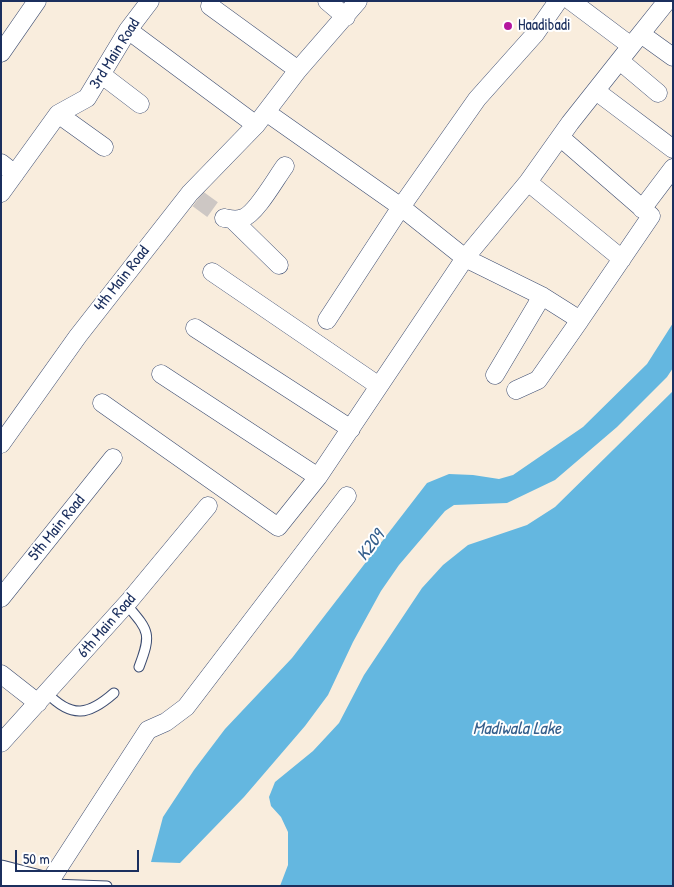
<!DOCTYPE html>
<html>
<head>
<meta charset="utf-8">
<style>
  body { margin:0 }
  #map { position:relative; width:674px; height:887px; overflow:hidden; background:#f9eddd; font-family:"Patrick Hand",sans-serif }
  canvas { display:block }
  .frame { position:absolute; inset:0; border:2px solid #1b2f5e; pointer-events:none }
  .scale { position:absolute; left:15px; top:850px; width:124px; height:22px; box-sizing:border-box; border:2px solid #1b2f5e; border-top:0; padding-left:6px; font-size:15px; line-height:18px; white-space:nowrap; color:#1b2f5e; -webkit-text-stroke:4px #fff; paint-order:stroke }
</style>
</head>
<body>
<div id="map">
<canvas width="674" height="887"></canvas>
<div class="frame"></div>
<div class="scale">50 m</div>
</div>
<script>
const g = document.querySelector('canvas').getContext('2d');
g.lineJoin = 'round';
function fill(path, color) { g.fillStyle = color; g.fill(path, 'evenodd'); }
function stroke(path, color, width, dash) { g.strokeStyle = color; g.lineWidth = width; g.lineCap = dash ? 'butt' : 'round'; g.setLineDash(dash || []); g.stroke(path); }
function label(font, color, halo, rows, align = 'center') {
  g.font = font + ' "Patrick Hand",sans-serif'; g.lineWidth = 4; g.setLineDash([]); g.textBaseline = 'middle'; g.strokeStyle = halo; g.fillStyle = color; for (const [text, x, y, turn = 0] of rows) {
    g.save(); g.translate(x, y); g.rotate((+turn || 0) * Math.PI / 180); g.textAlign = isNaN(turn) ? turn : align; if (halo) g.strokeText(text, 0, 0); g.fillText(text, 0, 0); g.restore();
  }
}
fill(new Path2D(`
  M673,323v45l-6,9 -50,50 -62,53 -48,23 -53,2 -9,6 -46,54 -18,26 -28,51 -25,53 -23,31 -61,71 -64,66 -29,-1 12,-45 31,-47 31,-41 67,-71 135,-175 22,-9 24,1 26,4 14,-4 70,-48 64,-63z
  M673,391v495h-393l8,-21v-33l-7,-15 -10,-11 -2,-9 6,-15 38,-31 26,-28 25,-48 58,-87 21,-23 25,-20 59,-20 28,-18z`), '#64b7e0');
stroke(new Path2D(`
  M198,199l26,19`), '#cdc7c4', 18, [18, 9]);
const service = new Path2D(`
  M126,604c23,27 26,29 13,63
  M47,693c25,26 42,22 67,0
  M52,884l55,2`);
const minor = new Path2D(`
  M327,1l19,16
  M210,6l88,64
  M128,30l128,95
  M641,34l32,23
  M631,46l36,-45
  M1,53l36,-52
  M620,61l38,32
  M102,75l38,29
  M596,91l77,58
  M266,112l135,95 64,51 63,-76 42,-59 61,-77 -60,-45
  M58,114l46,33
  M1,163l14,11
  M528,182l94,77
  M1,193l57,-79 29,-16 41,-68 22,-29
  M642,209l31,-41
  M224,218c6,1 12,3 19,0 13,-4 33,-40 42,-52
  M233,220l46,45
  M212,272l167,114
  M327,320l74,-113 76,-108 58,-65 23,-33
  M195,328l156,101
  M161,374l157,103
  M495,375l47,-79
  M516,390l22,-10 42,-60
  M102,403l176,124 40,-50 147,-219 77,38 38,24 71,-104 -91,-79
  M1,444l77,-108 112,-143 66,-68 42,-55 60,-69
  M1,598l112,-140
  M1,674l37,29
  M1,743l129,-143 78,-94
  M48,884l100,-154 18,-8 20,-15 161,-211`);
const secondary = new Path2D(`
  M1,873l50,13`);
stroke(service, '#3c4c71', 11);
stroke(minor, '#3c4c71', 19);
stroke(secondary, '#3c4c71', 27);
stroke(service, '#fff', 9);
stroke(minor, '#fff', 18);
stroke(secondary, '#fff', 25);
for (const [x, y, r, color] of [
  [508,26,5,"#b5179e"]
]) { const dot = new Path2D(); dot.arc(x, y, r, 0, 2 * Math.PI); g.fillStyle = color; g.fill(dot); stroke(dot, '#fff', 2); }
label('16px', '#1b2f5e', '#fff', [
  ["Haadibadi",518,26]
], 'left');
label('16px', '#1b2f5e', '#fff', [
  ["3rd Main Road",115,54,-58],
  ["4th Main Road",122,279,-52],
  ["5th Main Road",57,528,-51],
  ["6th Main Road",107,626,-49]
]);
label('italic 18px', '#355f8c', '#fff', [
  ["K209",371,546,-53],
  ["Madiwala Lake",517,729]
]);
</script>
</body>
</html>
